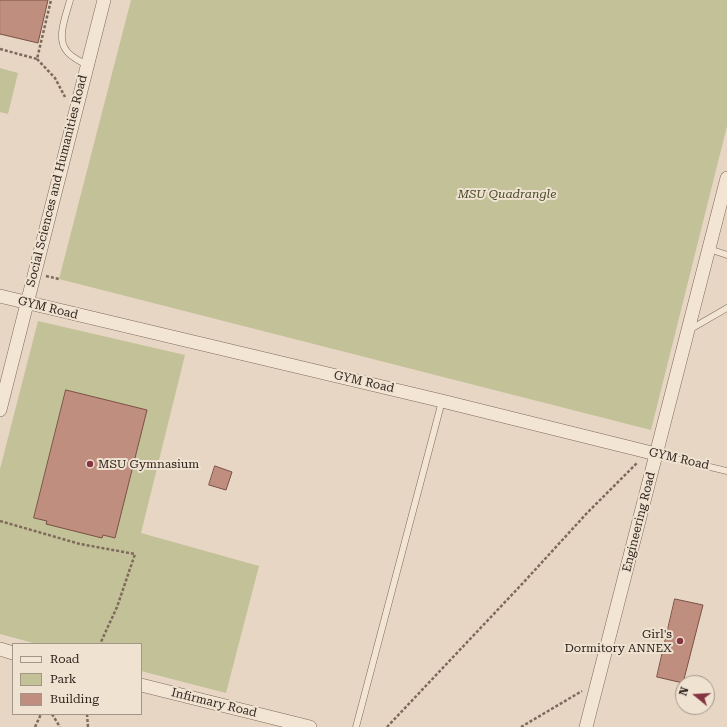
<!DOCTYPE html>
<html>
<head>
<meta charset="utf-8">
<style>
  body { margin:0 }
  #map { position:relative; width:727px; height:727px; overflow:hidden; background:#e7d6c3; font-family:"Roboto Serif",serif }
  canvas { display:block }
  .legend { position:absolute; left:12px; top:643px; width:130px; height:72px; box-sizing:border-box; background:#efe2d1; border:1px solid #a39689; margin:0; padding:5px 7px; list-style:none; font-size:12px; color:#30241e }
  .legend li { display:flex; align-items:center; gap:8px; height:20px }
  .legend b { width:20px; border:1px solid #a39689 }
  .north { position:absolute; left:675px; top:675px; width:40px; height:40px; box-sizing:border-box; background:#efe2d1; border:1px solid #a39689; border-radius:50%; rotate:288deg; font-size:11px; font-weight:700; line-height:16px; text-align:center; color:#30241e }
  .north::after { content:''; display:block; margin:auto; width:14px; height:18px; background:#853442; clip-path:polygon(50% 0,100% 100%,50% 72%,0 100%) }
</style>
</head>
<body>
<div id="map">
<canvas width="727" height="727"></canvas>
<ul class="legend">
<li><b style="height:5px;background:#f3e5d4"></b>Road</li>
<li><b style="height:11px;background:#c3c198"></b>Park</li>
<li><b style="height:11px;background:#c08e7e"></b>Building</li>
</ul>
<div class="north">N</div>
</div>
<script>
const g = document.querySelector('canvas').getContext('2d');
g.lineJoin = 'round';
function fill(path, color) { g.fillStyle = color; g.fill(path, 'evenodd'); }
function stroke(path, color, width, dash) { g.strokeStyle = color; g.lineWidth = width; g.lineCap = dash ? 'butt' : 'round'; g.setLineDash(dash || []); g.stroke(path); }
function label(font, color, halo, rows, align = 'center') {
  g.font = font + ' "Roboto Serif",serif'; g.lineWidth = 4; g.setLineDash([]); g.textBaseline = 'middle'; g.strokeStyle = halo; g.fillStyle = color; for (const [text, x, y, turn = 0] of rows) {
    g.save(); g.translate(x, y); g.rotate((+turn || 0) * Math.PI / 180); g.textAlign = isNaN(turn) ? turn : align; if (halo) g.strokeText(text, 0, 0); g.fillText(text, 0, 0); g.restore();
  }
}
fill(new Path2D(`
  M131,0h596v126l-76,304 -592,-151z
  M0,68l18,5 -10,41 -8,-2z
  M38,321l147,34 -44,178 118,33 -33,127 -85,-22v-27h-104l-37,-10v-165z`), '#c3c198');
const building = new Path2D(`
  M0,0h48l-10,43 -38,-9z
  M66,390l81,20 -32,128 -12,-3 -1,3 -56,-14 1,-3 -13,-3z
  M215,466l17,6 -6,18 -17,-5z
  M675,599l28,6 -20,78 -26,-6z`);
fill(building, '#c08e7e');
stroke(building, '#7a5145', 1);
const lane = new Path2D(`
  M70,0c-3,13 -14,37 -4,50 4,7 14,11 21,15
  M709,249l18,6
  M689,330l38,-22
  M656,454l71,17
  M356,727l86,-326`);
const street = new Path2D(`
  M0,296l442,105 214,53
  M0,410l104,-410
  M0,649l13,4
  M141,685l169,42
  M586,727l141,-549`);
stroke(lane, '#7f695c', 7);
stroke(street, '#7f695c', 14);
stroke(new Path2D(`
  M0,49l37,10 14,-59
  M37,59l18,19 10,19
  M46,276l13,3
  M0,521l80,23 55,10 -18,53 -17,37
  M52,714l8,13
  M87,714l1,13
  M35,727l6,-13
  M387,727l136,-144 64,-70 50,-50
  M521,727l61,-36`), '#7f695c', 2.5, [3, 2]);
stroke(lane, '#f3e5d4', 6);
stroke(street, '#f3e5d4', 13);
for (const [x, y, r, color] of [
  [90,464,4,"#853442"],
  [680,641,4,"#853442"]
]) { const dot = new Path2D(); dot.arc(x, y, r, 0, 2 * Math.PI); g.fillStyle = color; g.fill(dot); stroke(dot, '#efe2d1', 1.5); }
label('12px', '#30241e', '#efe2d1', [
  ["Social Sciences and Humanities Road",57,181,-76],
  ["GYM Road",48,308,14],
  ["GYM Road",364,382,13],
  ["GYM Road",679,459,13],
  ["Engineering Road",639,522,-76],
  ["Infirmary Road",214,703,14]
]);
label('italic 12px', '#474a27', '#efe2d1', [
  ["MSU Quadrangle",507,194]
]);
label('12px', '#30241e', '#efe2d1', [
  ["MSU Gymnasium",98,464],
  ["Girl's",672,634,"right"],
  ["Dormitory ANNEX",672,648,"right"]
], 'left');
</script>
</body>
</html>
